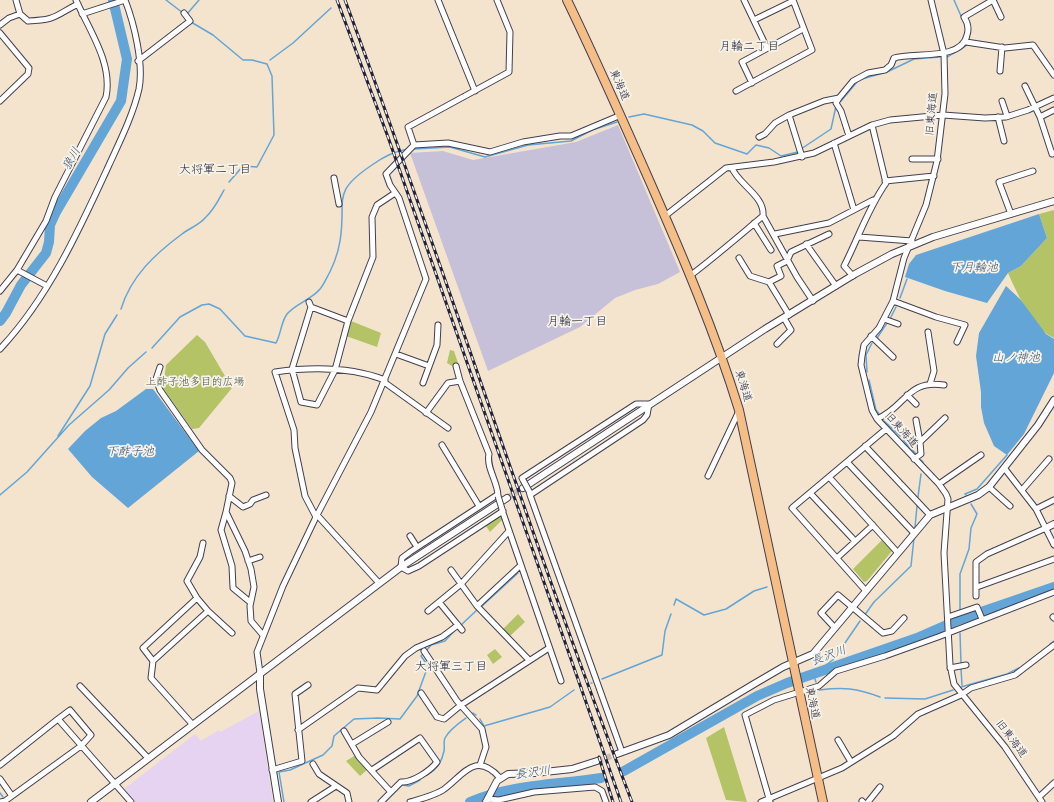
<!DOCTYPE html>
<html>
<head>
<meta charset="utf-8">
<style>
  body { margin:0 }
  canvas { display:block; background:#f4e4cd }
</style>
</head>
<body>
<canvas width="1054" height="802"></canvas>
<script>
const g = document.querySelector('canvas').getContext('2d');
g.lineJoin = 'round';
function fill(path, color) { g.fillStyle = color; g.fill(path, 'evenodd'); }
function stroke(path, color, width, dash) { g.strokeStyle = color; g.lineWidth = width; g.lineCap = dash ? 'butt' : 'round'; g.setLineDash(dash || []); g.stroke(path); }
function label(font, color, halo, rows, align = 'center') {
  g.font = font + ' "Balsamiq Sans","Klee One",sans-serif'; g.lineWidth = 3.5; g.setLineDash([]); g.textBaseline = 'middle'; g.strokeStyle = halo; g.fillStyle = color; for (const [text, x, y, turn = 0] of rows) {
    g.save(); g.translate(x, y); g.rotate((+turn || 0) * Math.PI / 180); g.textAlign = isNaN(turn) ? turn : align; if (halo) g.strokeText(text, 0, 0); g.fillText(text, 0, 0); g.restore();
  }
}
fill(new Path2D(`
  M259,711l14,91h-138l-11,-13 71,-55 6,7 18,-11 1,2z`), '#e5d3f1');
fill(new Path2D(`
  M618,125l62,147 -22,12 -23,6 -20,8 -35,29 -92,44 -78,-218 33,-2 30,9 103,-18z`), '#c7c0d9');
fill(new Path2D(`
  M1054,210v128c-21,-9 -37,-45 -46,-65l13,-7 26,-28 -8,-24z
  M351,321l30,12 -4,14 -31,-11z
  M197,335l8,7 27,46 -33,40 -7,1 -29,-41 3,-23z
  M450,350l4,1 4,12 -6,3 -5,-3z
  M501,513l2,6 -13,13 -6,-9z
  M883,539l9,9v3l-25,30 -3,1 -11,-13z
  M518,614l7,8 -15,14 -7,-7z
  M495,649l7,8 -9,7 -6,-9z
  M724,727l23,75 -21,-2 -20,-62z
  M356,755l12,14 -8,7 -14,-15z`), '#b4c366');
fill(new Path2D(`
  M1039,214l8,24 -26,28 -13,7 -21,30 -42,-12 -40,-14 4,-13 7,-9z
  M1006,286l14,13 26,35 8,5v34l-30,61 -17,21 -13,-9 -10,-23 -3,-16v-15l-5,-36 3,-23z
  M146,389h7l46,62 -71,57 -36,-31 -24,-28 17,-18 16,-13 15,-7z`), '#63a5d7');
stroke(new Path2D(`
  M166,0l17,13
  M954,0l7,16
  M187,14l12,-14
  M191,22l22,13 30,25h9l15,4
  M947,57l20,-12
  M270,60l23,-17 38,-35
  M887,72l27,-13 26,-2
  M862,79l21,-6
  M841,101l16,-19
  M629,117l15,-3 48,11 11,6 12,12 32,11 9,-9 13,3 12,8 17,-4
  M414,149l36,-2 35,10 43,-12 43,-4 21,-11 25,-8
  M801,149l30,-20 5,-23
  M229,182l14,-16 14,1 17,-32 -2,-59 -5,-12
  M900,298l7,-19
  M121,309c10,-33 34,-55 61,-75 8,-6 17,-9 23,-16 9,-8 13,-17 19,-28
  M890,319l6,-12
  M877,338l10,-15
  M152,348l28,-31 22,-12 7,-1 11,5 25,27 31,7c5,-9 5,-21 11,-29 10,-12 30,-16 37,-31 7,-12 14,-29 16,-42 7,-42 -10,-48 32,-76 11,-8 23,-14 36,-16
  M867,372l-1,-17 6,-12
  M869,380l7,30 3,4
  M884,421l16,15
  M58,436l32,-50 15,-52 12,-19
  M903,440l13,14
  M921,460l2,2
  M0,495l27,-23 42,-47 40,-35 19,-22 18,-16
  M966,495l-1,-1 12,-5 30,-34
  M918,497l3,-23
  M915,527l2,-21
  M674,605l2,-6 28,16 22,-6 28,-18 13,-4
  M481,607l37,-34
  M864,616l10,-14 37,-36 3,-28
  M960,623v-49l9,-25 2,-21 6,-14 -6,-10
  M460,626l18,-17
  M960,633l1,31
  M1050,644l4,-3
  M426,651l5,-6 14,-4 12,-13
  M1029,661l5,-4
  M961,669l1,16
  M815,673l19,-14 26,-38
  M813,674l3,8
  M602,679l60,-24 3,-24 6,-17
  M591,683h1
  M961,687l46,-13 12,-6
  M581,688l1,-1
  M819,690c25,-3 37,-2 61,7
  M885,698l40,1 28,-9
  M473,713l3,2
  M480,719l4,7 66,-19 24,-17
  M427,775c9,-5 15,-13 17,-24 1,-4 -1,-9 1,-13 4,-8 14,-15 21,-20
  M0,793l3,4
  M386,801l16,-16 7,1 11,-6
  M284,802l-5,-30 11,-2 33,-15 9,-9 2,-10 20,-17 24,-1 22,1 17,-23 11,-30 -7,-10 2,-2`), '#63a5d7', 1.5);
stroke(new Path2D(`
  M0,321l6,-8 15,-28 25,-32 3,-11 1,-17 6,-13 65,-111 6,-42 -14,-59
  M624,771l133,-75 30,-13 130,-45 41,-18 96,-33
  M470,802c42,-18 87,-17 131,-24`), '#63a5d7', 10);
stroke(new Path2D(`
  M507,498l16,-10
  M597,761l20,-7`), '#cabdb0', 6, [6, 3]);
const minor = new Path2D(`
  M16,0l4,14 8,7c29,-1 26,-5 50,-17
  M438,0l37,91
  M744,0l23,48
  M931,0l13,54 1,40 -8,67 -11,44 -22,53 -11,43 -14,27 -15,17 -2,11 -1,9 11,45 5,9 62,65 7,10 2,5 -4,54 6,112 4,19 51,63 37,55
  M993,0l8,17
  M82,14l43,-14
  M754,20l39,-19
  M0,25l9,-7 11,-4
  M0,33l29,35 -1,6 -28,27
  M966,42l39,6 28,-3 21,30
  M138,61l52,-40 -6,-8
  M1000,71l2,-24
  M752,83l-10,-21 61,-33
  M1025,86l15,31
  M736,91l76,-41 -19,-50
  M839,98l-3,5 5,8 8,25
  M1002,101l5,15
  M1054,110l-14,7 12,37 2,-1
  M789,115l13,42
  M998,117l6,24
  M759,137l6,-3 10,-11 14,-8 35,-14 15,-3 14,-17 15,-8 17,-3 6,-5 3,-7c20,-6 68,3 73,-23 2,-6 1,-12 -3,-18l29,-17
  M834,143l20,67
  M414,145l34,-2 42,9 33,-10 37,-6h11l50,-21
  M912,159h26
  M732,168c7,17 33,28 31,48l34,61 16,24
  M334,178l5,26
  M885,181l49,-5
  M1011,214l-12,-32 34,-11
  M665,216l61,-48 48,-6 40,-9 58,-28 18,-5 53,-5 42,3 21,-1 22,-7 26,-12
  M754,223l17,27
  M775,234l54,-11 44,-23
  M859,237l53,4
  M806,244l30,42
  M739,258l11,18 19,6
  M17,270l30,16
  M691,275c25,-19 48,-39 72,-59
  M853,276l-9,-10c14,-27 24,-58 42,-83l-14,-58
  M0,291l17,-21 29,-49 9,-24 51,-100c7,-34 -17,-67 -30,-97
  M893,301l43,16 29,8 -8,17
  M309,302l2,5 37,14
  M311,307l-19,62 9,33 16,3 18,-35 13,-49 25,-64 -1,-40 5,-12 18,-12
  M789,315l-20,-33 12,-6 -4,-10 10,-5 4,-9 38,-18
  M884,319l14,5
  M928,332l6,39 -4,13
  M871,336l22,21
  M777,344l14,-14 -7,-12
  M0,349c49,-52 80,-121 109,-184 11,-24 24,-50 30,-76 5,-25 -5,-66 -14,-89
  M396,354l33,12
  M456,366l4,15 29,73c-3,14 9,28 9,42
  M160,367l-4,12 4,11 42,60 28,28 2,5 -6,29 19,39 6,18 3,18 -4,19 1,15 12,14
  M384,382l64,46
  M423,383l14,-38 1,-20
  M907,395l9,9
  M426,413l22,-30 12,-2
  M877,419c29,-12 30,-40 67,-34
  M916,420l4,22
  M442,445l37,61
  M865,446l65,69
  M914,459l7,-5 -1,-12 25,-24
  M847,462l67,71
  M1005,469l31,40 18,36
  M708,476l31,-65
  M829,477l69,76
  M523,480l-1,-2 114,-74h13l-2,11 -4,5 -113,75 -1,-4
  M939,484l42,-29
  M989,487l21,19
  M1022,490l27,-31
  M810,493l45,48
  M497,495l-87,57 -8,6 -1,9 7,4 11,-5 84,-55
  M530,495l92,257
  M229,496l14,11 7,-3 3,-4 13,-5
  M1036,509l18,-9
  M502,510l59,171
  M226,512l-5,18 11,36 1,22 17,14
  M317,515l62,68
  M316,517l-11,-21 -10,-48 -1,-18 -19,-58c36,-5 76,-5 110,8
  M410,536l7,11
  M837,558l36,-33
  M248,561l12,-4
  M451,570l26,36 52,54
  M977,587l77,-28
  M866,591l-74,-83 94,-79
  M976,596v-34l11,-8 59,-26
  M197,598l-10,-17 13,-24 3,-14
  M439,602l23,28
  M477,606l44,-41
  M208,611l24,22
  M428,611l33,-27 48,-53
  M948,617l29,-10 5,12
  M1053,617l1,1
  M835,628l-14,-15 17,-18 45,38 9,-2 12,-13
  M424,651l33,50 25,28 4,18 -6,18
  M153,661l-10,-13 54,-50 11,13 -55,50 -2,17 42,47
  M950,668l16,-3
  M260,673l-3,-21 26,-66 33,-69 55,-105 55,-133 -27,-81 -9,-13 -4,-11 28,-29 -6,-18 101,-55 1,-40 -13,-32
  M80,686l68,72
  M421,693l16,24 7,2 17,-14 88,-57
  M298,730l60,-42 19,2 28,-34 11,-8 26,-11 16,-12
  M344,731l15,26 31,34
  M838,740l13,22
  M352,744l36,-22
  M313,764l6,10 28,19 2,9
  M0,765l58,-46 73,83
  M272,770l30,-9 -7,-67 13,-9
  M372,770l48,-32 17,24c-7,9 -25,21 -36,20l-20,20
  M0,779l12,17
  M1039,797l15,-14
  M488,799l11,1 35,-8 61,-5 7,4 4,11
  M862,801l1,1
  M0,802l5,-1 76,-55 10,-11 -21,-25 -12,9
  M311,802l25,-16
  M410,802c11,-3 23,-6 33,-12 20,-14 32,-40 57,-12
  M761,802l81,-34 51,-32 25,-22 43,-19 10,-7 44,-13 39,-30
  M770,802l-25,-87 29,-15 45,-14 17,-15 49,-15 53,-19 116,-45
  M868,802l12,-15`);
const tertiary = new Path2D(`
  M523,488l242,-159 90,-55 37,-20 41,-17 121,-36
  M1046,528l8,-4
  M260,673v16l18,113
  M617,754l52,-19 85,-51 29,-17 30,-13 117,-139 48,-20 11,-8 49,-62 16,-25
  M91,802l310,-235 106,-69
  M486,802l11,-21 11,-7 27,-1 37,-4 25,-8`);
const trunk = new Path2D(`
  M567,0c29,60 56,121 83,182 33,75 65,150 89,228l84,392`);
stroke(minor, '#423f51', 7);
stroke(tertiary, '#423f51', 8);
stroke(trunk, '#423f51', 10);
stroke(minor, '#fff', 5);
stroke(tertiary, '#fff', 6);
stroke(trunk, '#f6be87', 8);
const rail = new Path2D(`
  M337,0l51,137 233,665
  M345,0c99,266 185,537 287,802
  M599,757l14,45`);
stroke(rail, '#22223b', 3);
stroke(rail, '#f7f3e8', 1.5, [4.5]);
const minorBridge = new Path2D(`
  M523,480l6,11
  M498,496l4,13`);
stroke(minorBridge, '#423f51', 7, []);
stroke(minorBridge, '#fff', 5);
label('11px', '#22223b', '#f7f3e8', [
  ["東海道",619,85,66],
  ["旧東海道",932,114,-85],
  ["東海道",743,386,73],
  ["旧東海道",901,430,48],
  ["東海道",812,703,78],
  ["旧東海道",1011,739,53]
]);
label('11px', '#4e5248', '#f7f3e8', [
  ["上酢子池多目的広場",195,382]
]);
label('12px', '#22223b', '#f7f3e8', [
  ["月輪二丁目",749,47],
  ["大将軍二丁目",215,170],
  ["月輪一丁目",577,322],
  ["大将軍三丁目",451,667]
]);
label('italic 12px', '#3c5679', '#f7f3e8', [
  ["狼川",72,159,-60],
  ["下月輪池",974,268],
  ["山ノ神池",1016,358],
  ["下酢子池",130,452],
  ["長沢川",829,656,-20],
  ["長沢川",533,773,-8]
]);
</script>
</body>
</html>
